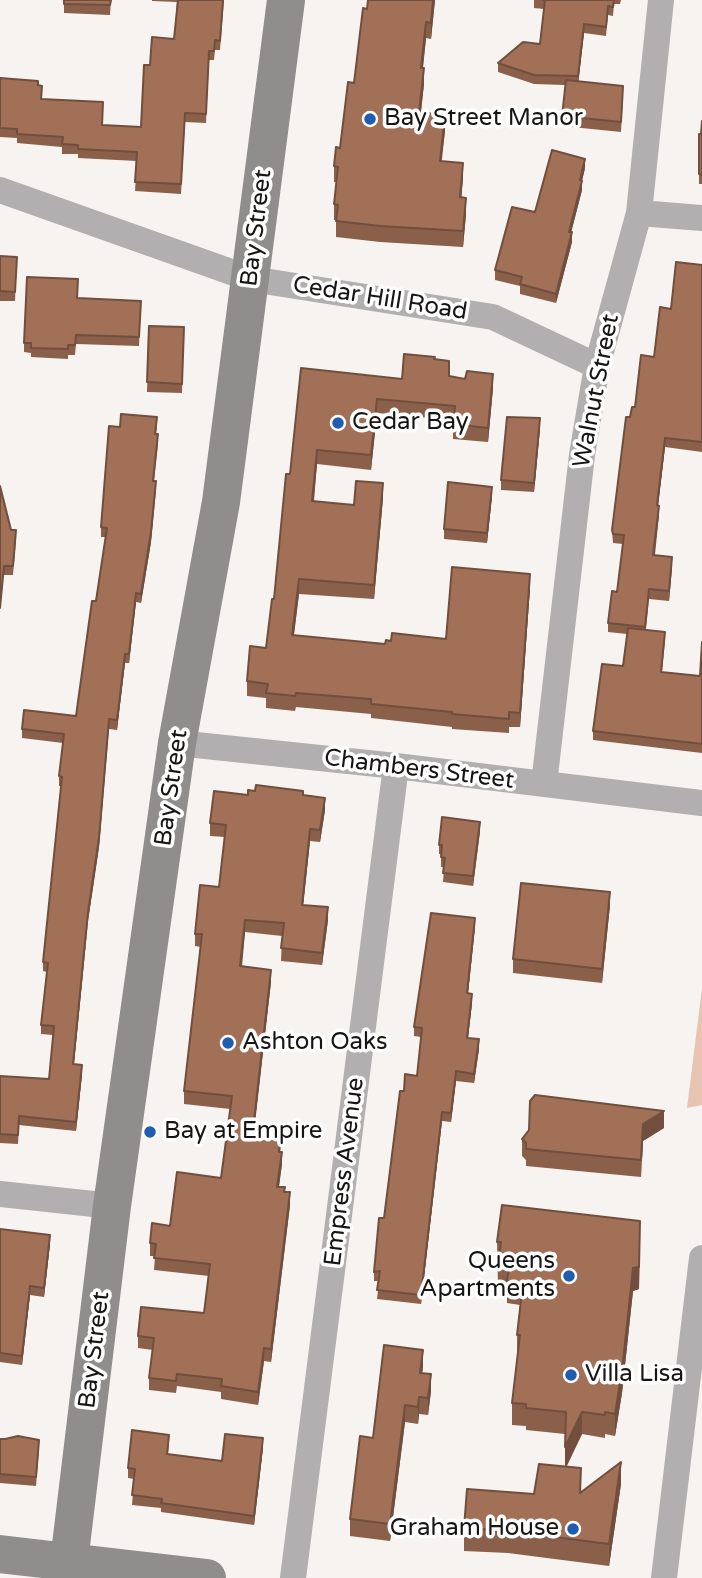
<!DOCTYPE html>
<html>
<head>
<meta charset="utf-8">
<style>
  body { margin:0 }
  canvas { display:block; background:#f6f3f1 }
</style>
</head>
<body>
<canvas width="702" height="1578"></canvas>
<script>
const g = document.querySelector('canvas').getContext('2d');
g.lineJoin = 'round';
function fill(path, color) { g.fillStyle = color; g.fill(path, 'evenodd'); }
function stroke(path, color, width, dash) { g.strokeStyle = color; g.lineWidth = width; g.lineCap = dash ? 'butt' : 'round'; g.setLineDash(dash || []); g.stroke(path); }
function label(font, color, halo, rows, align = 'center') {
  g.font = font + ' "Varela Round",sans-serif'; g.lineWidth = 7; g.setLineDash([]); g.textBaseline = 'middle'; g.strokeStyle = halo; g.fillStyle = color; for (const [text, x, y, turn = 0] of rows) {
    g.save(); g.translate(x, y); g.rotate((+turn || 0) * Math.PI / 180); g.textAlign = isNaN(turn) ? turn : align; if (halo) g.strokeText(text, 0, 0); g.fillText(text, 0, 0); g.restore();
  }
}
fill(new Path2D(`
  M702,988v117l-15,3z`), '#e7c3b1');
stroke(new Path2D(`
  M0,190l251,89 242,38 104,49
  M639,213l63,5
  M177,743l219,23 306,37
  M544,784l38,-329 15,-89 42,-153 22,-213
  M0,1194l112,12
  M293,1578l103,-812
  M664,1578l38,-320`), '#b1afaf', 26);
stroke(new Path2D(`
  M0,1554l207,24
  M67,1578l45,-372 65,-463 44,-241 65,-502`), '#908e8d', 38);
fill(new Path2D(`
  M64,0h47l-1,15 -46,-2z
  M152,0h72l-4,50h-5l-1,10h-5l-3,63 -21,-1 -4,72 -46,-3 2,-30 -59,-3v-4h-16v-7l-45,-4v-5l-17,-1v-59l38,7 4,14 60,26 39,2 9,-62 24,-26 3,-37 -25,-1z
  M368,0h67l-4,39 -5,-1 -3,30 1,16 -3,28 24,19 -4,30 22,18 -2,18 5,17 -3,33 -83,-5 -44,-5v-17h-2v-16l3,-22h-3v-16l6,-18 14,-65z
  M534,0h87l-1,4h-6l-1,12 -5,-1 -2,21 -22,-3 -6,49 45,14 -2,36 -59,-6 3,-41 -31,-1 -36,-12v-9l42,-19 4,-35 -10,-1z
  M702,121v63h-3v-50h2z
  M585,168l-3,13v9l-11,42 1,10 -16,61 -36,-9v-8l-25,-6v-10l40,-58z
  M0,256l17,1 -2,44h-15z
  M702,265v187l-37,-5 -7,59 1,9 -4,40 17,12 -3,34 -20,-2 -3,30 19,11 -3,32 38,4 2,-34v111l-109,-13v-9l30,-65 4,-32 -19,-2v-9l9,-31 6,-48 -10,-1 -1,-13 18,-113 24,-60 17,-48z
  M78,298l63,3 -2,45 -63,-2 -1,11h-7v4l-37,-2v-4l-7,-1v-9z
  M149,326l35,1 -2,66 -35,-1z
  M434,359l15,17 44,12 -5,54 -35,-3v-19l-76,-7 -6,57 -54,-6 -3,37 40,4 29,-7 -9,101 -75,-5 -5,41 91,9 6,-3 55,-2 84,-51 -10,139h-11v6l-57,-4v-2l-81,-9v-4l-75,-7 -1,4 -29,-3v-10l-19,-2v-15l19,-33 8,-49 16,-125 11,-106 101,11z
  M120,427h37l-1,7 2,10 -4,37 2,9 -5,52 -10,61 -5,-1 -7,61h-4l-8,67 -8,-1 -10,118 -11,74 -14,143 8,10 -6,57 -57,-6 -1,19 -18,-1v-67l49,3 4,-44 -12,-1v-9l6,-53 -4,-1v-9l18,-176h-2v-10l4,-33 -41,-5v-9l54,-13 30,-179h-5v-10z
  M540,428l-6,64 -33,-2v-10z
  M0,486l11,44 5,10 -3,35h-9z
  M492,496l-5,47 -43,-4v-10z
  M248,795h55l22,15 -5,32 -10,-1 -7,64 25,15 -6,45 -41,-4 1,-25 -37,-4 -3,35 29,15 -17,147 27,16 -1,7 2,12 -3,23 6,5 5,13 -19,157 -7,-1 -6,44 -37,-6v-7l-44,-6 -1,7 -27,-3v-12l4,-28 -15,-2v-12l66,-23 5,-37 -55,-6 1,-14h-5v-13l71,-65 9,-69 -46,-5v-13l17,-144 -6,-1v-12l24,-47 6,-50 -15,-1v-13z
  M480,831l-7,55 -30,-4 1,-15h-3v-13h-2v-9z
  M610,905l-8,78 -89,-10v-14z
  M475,927l-7,66 4,10 -4,35 11,11 -5,34 -18,-2 -5,41 -9,-1 -21,183 -44,-5 2,-18h-5v-9l10,-54 20,-127 13,-15 4,-39 -7,-1v-9z
  M664,1128l-21,13 -2,36 -115,-11v-6l-4,-4v-17z
  M0,1229l50,15 -6,53 -14,-2 -8,70 -22,-3z
  M497,1242l143,1 -1,46 -6,2 -11,102 -7,43 -10,-2v4l-23,-4 -16,32 15,26 40,-8 -12,82 -101,-13 -44,-2v-23l70,-34 31,-28v-32l-39,-4v-4l-14,-1v-22l5,-46v-22l3,-30 -13,-2v-15l-9,-1z
  M423,1367l-1,6 9,18 -3,24 -9,-1 -1,10 -13,-2 -15,119 -40,-5v-17z
  M0,1439l39,10 -3,37 -36,-3z
  M169,1444l-1,10 54,7 41,-13 -9,77 -93,-13v-4l-29,-3 2,-26 -6,-1v-10z`), '#8b604b');
fill(new Path2D(`
  M433,0h2l-4,39v-16z
  M426,22v16l-5,46v-16z
  M584,24v9l-6,53v-10z
  M424,68v16l-5,44v-16z
  M445,115v16l-5,46v-16z
  M585,159v9l-5,21v-9z
  M463,163v16l-3,34v-16z
  M582,181v9l-13,51v-9z
  M466,198v16l-3,33v-16z
  M572,232v10l-16,61v-9z
  M493,374v14l-5,54v-14z
  M377,399v14l-6,57v-15z
  M540,418v10l-6,64v-9z
  M665,438v9l-8,68v-10z
  M317,450v14l-5,52v-15z
  M156,481l-5,61 -10,61v-9z
  M383,483v15l-9,101v-14z
  M492,487v9l-5,47v-10z
  M659,506v9l-6,49v-9z
  M672,557v10l-3,34v-10z
  M530,574v14l-10,139v-14z
  M299,579v15l-7,55v-14z
  M136,593v9l-7,61v-9z
  M125,654v9l-8,67v-10z
  M109,719l-10,128 -11,74 -15,152v-9z
  M325,798v12l-5,32v-12z
  M480,822v9l-7,55v-10z
  M310,829v12l-8,76v-12z
  M610,892v13l-8,78v-14z
  M328,907v13l-6,45v-12z
  M475,918v9l-8,76v-10z
  M245,920v12l-5,47v-13z
  M271,970v12l-18,159v-12z
  M472,994v9l-5,44v-9z
  M479,1039v10l-5,34v-9z
  M82,1065v9l-6,57v-9z
  M456,1071v10l-5,41v-9z
  M664,1111v17l-21,13 -2,36 2,-53z
  M442,1112v9l-21,183v-9z
  M282,1152v12l-5,35v-12z
  M290,1192v13l-19,157v-13z
  M640,1221l-1,68 -6,2 -11,102 -7,43v-22z
  M50,1235v9l-6,53v-9z
  M30,1286v9l-8,70v-9z
  M264,1348v13l-6,44v-13z
  M423,1350v17l-3,23v-17z
  M431,1374v17l-3,24v-17z
  M419,1397v17l-1,10v-17z
  M405,1405v17l-15,119v-17z
  M582,1412v22l-17,36v-23z
  M263,1438v10l-9,77v-9z
  M621,1462v22l-12,82v-22z`), '#714e3d');
const building = new Path2D(`
  M64,0h47l-1,5 -46,-1z
  M178,0h45l-3,41 -5,-1 -1,11h-5l-3,63 -21,-1 -4,71 -46,-2 2,-30 -59,-3v-4l-16,-1 1,-7 -46,-3v-5l-17,-1v-50l38,3v4l4,1 -1,13 62,3 -1,23 39,2 3,-62h6l2,-28 22,2z
  M368,0h65l-2,23 -5,-1 -5,46h3l-5,44 26,3 -5,46 23,2 -3,34 6,1 -3,33 -83,-5 -44,-5 2,-16 -4,-1 4,-37 -4,-1 2,-19 4,1 8,-66 6,1 9,-75 4,1z
  M543,0h71l-1,7 -5,-1 -2,21 -22,-3 -6,52 -44,-1 -36,-12 25,-21 17,2 5,-44z
  M566,80l57,6 -2,36 -59,-6z
  M702,121v54l-3,-1v-40h2z
  M552,150l33,9 -5,21 2,1 -13,51h3l-16,62 -36,-10 2,-7 -27,-7 17,-63 23,5z
  M0,256l17,1 -2,35 -15,-1z
  M676,262l26,3v177l-37,-4 -8,67 2,1 -6,49 19,2 -3,34 -20,-2 -4,38 -37,-4 4,-32 5,1 7,-57 -11,-1 -1,-4 14,-113h4l2,-10h3l6,-52 13,2 6,-50 11,2z
  M27,277l51,2 -1,19 64,3 -2,36 -63,-2 -1,10h-7v4l-37,-1v-5h-7z
  M149,326l35,1 -2,57 -35,-2z
  M404,354l31,3 -1,2 15,2v15l16,3 2,-8 26,3 -5,54 -35,-4 2,-18 -78,-7 -6,56 -54,-5 -5,51 42,4 2,-24 27,2 -9,102 -75,-6 -7,56 93,9 1,-4 5,1 1,-8 54,6 6,-72 78,7 -10,139 -11,-1v7l-57,-5v-2l-81,-8v-5l-75,-6 -1,3 -29,-3 2,-9 -21,-3 3,-35 16,2 6,-49h2l12,-125h4l11,-106 101,11z
  M121,414l36,3 -2,17h3l-5,47h3l-5,51 -10,62 -5,-1 -7,61h-4l-8,66 -8,-1 -10,119 -11,74 -15,152 9,1 -6,57 -57,-6 -1,19 -18,-1v-58l49,3 5,-53 -13,-1 7,-62 -5,-1 19,-185 -3,-1 5,-42 -42,-5 2,-19 52,6 16,-115h4l11,-73 -6,-1 8,-101 11,1z
  M507,417l33,1 -6,65 -33,-3z
  M448,482l44,5 -5,46 -43,-4z
  M0,486l11,44h5l-3,36h-9l-4,42z
  M628,628l37,4 -4,40 39,4 2,-34v102l-109,-13 9,-67 21,2z
  M256,785l47,6v4l22,3 -5,32 -10,-1 -8,76 26,2 -6,46 -41,-5 3,-25 -39,-3 -5,46 31,4 -18,159 28,3 -2,20h3l-5,35h8l-1,5h6l-19,157 -7,-1 -6,44 -37,-6 1,-7 -45,-5 -1,7 -27,-3 5,-40 -16,-2 3,-29 63,6 6,-49 -56,-6 2,-14 -6,-1 2,-20 18,3 7,-54 44,6 11,-82 -48,-5 18,-157h-7l5,-49 19,2 7,-62 -16,-2 4,-32 34,4v-5l7,1z
  M442,817l38,5 -7,54 -30,-3 2,-15 -4,-1 1,-12h-3z
  M521,883l89,9 -8,77 -89,-10z
  M431,913l44,5 -8,75 5,1 -5,44 12,1 -5,35 -18,-3 -5,42 -9,-1 -21,183 -44,-5 3,-19 -6,1 5,-54h5l16,-127h4l1,-17 12,2 5,-48 -8,-1z
  M535,1095l129,16 -21,13 -2,36 -115,-11v-6l-4,-4 7,-9 1,-29z
  M502,1205l138,16 -1,46 -6,1 -11,103 -7,43 -10,-2v3l-23,-3 -17,35 1,-35 -40,-4v-4l-14,-1 8,-68h-3l6,-52 -16,-2 2,-14 -11,-2 3,-23h-4z
  M0,1229l50,6 -6,53 -14,-2 -8,70 -22,-3z
  M384,1345l39,5 -3,23 11,1 -3,24 -9,-1 -1,10 -13,-2 -15,119 -40,-5 10,-83 13,2z
  M132,1430l37,5 -2,19 55,7 3,-27 38,4 -9,78 -93,-13 1,-4 -30,-4 3,-26 -7,-1z
  M18,1436l21,4 -3,37 -36,-3v-35h5z
  M621,1462l-12,82 -101,-13 -44,-3 3,-39 67,5 5,-30 42,4 -1,25z`);
fill(building, '#a27057');
stroke(building, '#714e3d', 2);
for (const [x, y, r, color] of [
  [370,119,7,"#215daf"],
  [338,423,7,"#215daf"],
  [228,1043,7,"#215daf"],
  [150,1132,7,"#215daf"],
  [569,1276,7,"#215daf"],
  [571,1375,7,"#215daf"],
  [573,1529,7,"#215daf"]
]) { const dot = new Path2D(); dot.arc(x, y, r, 0, 2 * Math.PI); g.fillStyle = color; g.fill(dot); stroke(dot, '#fff', 2.5); }
label('24px', '#161514', '#fff', [
  ["Bay Street Manor",384,119],
  ["Cedar Bay",352,423],
  ["Ashton Oaks",242,1043],
  ["Bay at Empire",164,1132],
  ["Queens",555,1262,"right"],
  ["Apartments",555,1290,"right"],
  ["Villa Lisa",585,1375],
  ["Graham House",559,1529,"right"]
], 'left');
label('24px', '#161514', '#fff', [
  ["Bay Street",257,228,-83],
  ["Cedar Hill Road",380,299,9],
  ["Walnut Street",597,391,-79],
  ["Chambers Street",419,770,7],
  ["Bay Street",172,788,-82],
  ["Empress Avenue",345,1172,-83],
  ["Bay Street",95,1350,-83]
]);
</script>
</body>
</html>
